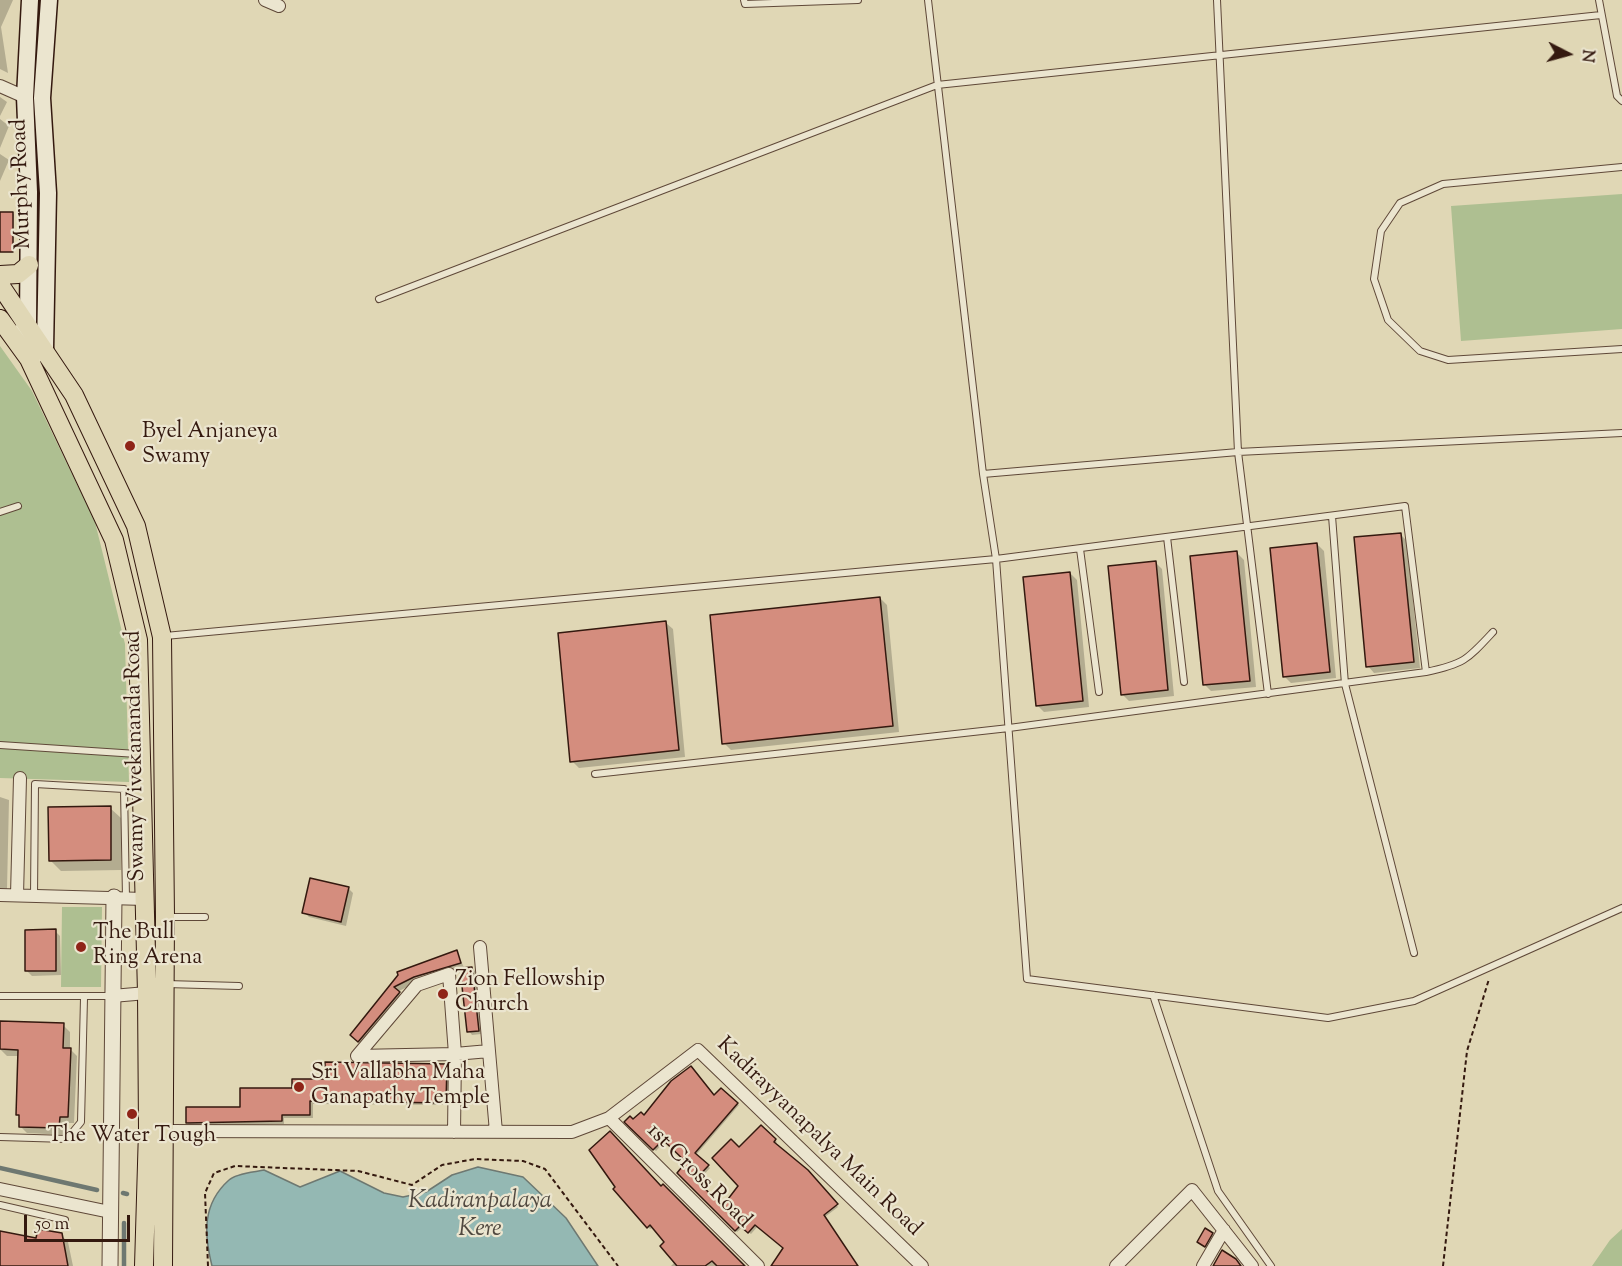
<!DOCTYPE html>
<html>
<head>
<meta charset="utf-8">
<style>
  body { margin:0 }
  #map { position:relative; width:1622px; height:1266px; overflow:hidden; background:#e0d7b5; font-family:"Sorts Mill Goudy",serif }
  canvas { display:block }
  .north { position:absolute; left:1538px; top:24px; width:60px; height:60px; -webkit-text-stroke:4px #ebe5cf; paint-order:stroke; rotate:96deg; font-size:16px; font-weight:700; line-height:24px; text-align:center; color:#34190f }
  .north::after { content:''; display:block; margin:auto; width:21px; height:27px; background:#34190f; clip-path:polygon(50% 0,100% 100%,50% 72%,0 100%) }
  .scale { position:absolute; left:24px; top:1215px; width:106px; height:27px; box-sizing:border-box; border:3px solid #34190f; border-top:0; padding-left:8px; font-size:18px; line-height:21px; white-space:nowrap; color:#34190f; -webkit-text-stroke:4px #ebe5cf; paint-order:stroke }
</style>
</head>
<body>
<div id="map">
<canvas width="1622" height="1266"></canvas>
<div class="north">N</div>
<div class="scale">50 m</div>
</div>
<script>
const g = document.querySelector('canvas').getContext('2d');
g.lineJoin = 'round';
function fill(path, color) { g.fillStyle = color; g.fill(path, 'evenodd'); }
function stroke(path, color, width, dash) { g.strokeStyle = color; g.lineWidth = width; g.lineCap = dash ? 'butt' : 'round'; g.setLineDash(dash || []); g.stroke(path); }
function label(font, color, halo, rows, align = 'center') {
  g.font = font + ' "Sorts Mill Goudy",serif'; g.lineWidth = 4.5; g.setLineDash([]); g.textBaseline = 'middle'; g.strokeStyle = halo; g.fillStyle = color; for (const [text, x, y, turn = 0] of rows) {
    g.save(); g.translate(x, y); g.rotate((+turn || 0) * Math.PI / 180); g.textAlign = isNaN(turn) ? turn : align; if (halo) g.strokeText(text, 0, 0); g.fillText(text, 0, 0); g.restore();
  }
}
fill(new Path2D(`
  M1622,194v135l-161,12 -10,-135z
  M0,346l32,45 63,131 30,122 4,138 -129,-4z
  M62,907h40l-1,80h-40z
  M1622,1229v37h-30l18,-26z`), '#aebf91');
const water = new Path2D(`
  M478,1167l45,10 43,41 32,48h-386c-8,-32 -10,-62 17,-86 7,-7 26,-8 35,-10l36,17 40,-16 44,22 19,4 23,-5 26,-17z`);
fill(water, '#94b8b3');
stroke(water, '#6e7871', 1.5);
fill(new Path2D(`
  M0,0h13l-12,27 7,46 -8,-4z
  M0,97l7,5 -7,14z
  M0,119l9,7 -9,22z
  M0,154l9,6 -9,21z
  M0,213l14,1 -1,38h-13z
  M1400,534l7,7 13,127 -46,5 -6,-7z
  M1317,544l7,7 12,127 -45,5 -7,-7z
  M1237,553l7,7 12,127 -45,4 -7,-7z
  M1155,562l7,7 12,127 -45,5 -7,-7z
  M1070,573l7,7 12,127 -45,5 -7,-7z
  M880,598l7,7 12,127 -168,18 -7,-7z
  M666,623l7,6 12,128 -106,11 -7,-7z
  M0,797l9,3 -2,89 -7,-1z
  M110,808l11,10v52l-60,1 -11,-11z
  M348,888l5,5 -7,33 -37,-9 -5,-5z
  M55,931l5,5 1,39 -29,1 -5,-5z
  M456,952l9,17 7,-1 3,3 6,63 -9,1 -3,-4 -7,-63 -43,13 -22,11 6,5 -40,48 -7,-6 44,-63z
  M1,1023l62,2 7,7v17l7,7 -3,67h-8v12l-39,-2 -7,-7 1,-8 -4,-4 2,-58h-12l-7,-7z
  M446,1065l3,4v36l-136,-1v14h-29v6l-94,2 -3,-4 55,-14 84,-27z
  M721,1090l18,15 -43,50 14,13 -13,14 14,15 15,8 14,-19 -1,-37 22,-22 16,15 -2,3 35,28 28,34 -13,10 32,49h-76l4,-18 -27,-22 -7,8 -8,-7 -6,5 -58,-59 9,-11 -23,-21 -9,10 -29,-29 88,-25z
  M661,1188l83,78h-73l4,-4 -9,-20 -12,-15 -4,2 -2,-2z
  M0,1233l37,7 24,-5 7,7 5,24h-73z
  M1212,1234l3,3 -7,12 -7,-4z`), '#0003');
stroke(new Path2D(`
  M0,1168l97,22
  M123,1193l4,1
  M124,1266v-43`), '#6e7871', 4.5);
const building = new Path2D(`
  M0,212h13v40h-13z
  M1401,533l13,129 -48,5 -12,-130z
  M1317,543l13,129 -47,5 -13,-129z
  M1237,551l13,130 -47,4 -13,-129z
  M1156,561l12,129 -47,5 -13,-129z
  M1070,572l13,129 -47,5 -13,-129z
  M880,597l13,129 -171,18 -12,-129z
  M666,621l13,129 -109,12 -12,-129z
  M111,806v54l-62,1 -1,-54z
  M310,878l39,9 -8,35 -39,-9z
  M56,929v42h-31v-41z
  M457,950l4,13 -47,14 -20,10 6,5 -42,50 -8,-7 48,-60 -1,-3z
  M472,967l7,64 -12,1 -7,-64z
  M0,1021l64,2 -1,25h8l-3,69h-8l-1,11 -40,-1v-12h-3l2,-65 -18,-1z
  M325,1062l122,2 -1,39 -136,-2v14h-28v6l-96,2v-16h54v-19h52v-9h33z
  M691,1066l23,29 7,-7 17,15 -43,50 14,12 -13,14 16,17 13,7 13,-17 -26,-28 19,-19 8,8 22,-22 15,14 -2,3 34,28 30,34 -14,11 34,51h-87l12,-18 -28,-23 -7,8 -8,-7 -5,5 -58,-58 9,-11 -23,-22 -10,10 -29,-28 6,-6 3,3 8,-7 3,3 27,-34z
  M610,1131l51,55 2,-2 82,82h-28l-5,-5 -7,5h-28l-17,-20 4,-4 -14,-17 -3,3 -34,-39 2,-2 -26,-37z
  M1205,1228l8,5 -8,14 -8,-5z
  M38,1229l24,4 6,33h-68v-35l36,7z
  M1222,1250l14,9 5,7h-28z`);
fill(building, '#d48d7e');
stroke(building, '#34190f', 1.5);
const service = new Path2D(`
  M744,0l1,4 113,-4
  M928,0l55,474 13,85 31,420 301,39 86,-17 208,-93
  M1217,0l21,452 30,242
  M1599,0l18,96 5,5
  M1622,167l-179,17 -43,19 -19,28 -7,48 14,41 32,31 28,9 174,-11
  M379,299l558,-214 664,-70
  M983,474l255,-22 384,-19
  M0,512l18,-6
  M1332,516l13,168 69,269
  M1167,537l17,145
  M1080,549l19,143
  M165,636l831,-77 409,-53 21,166
  M0,745l137,9
  M595,774l414,-46 417,-56c38,-8 41,-12 67,-40
  M34,896l1,-112 89,5 2,109
  M166,917h39
  M166,984l73,2
  M1153,995l65,196 53,75
  M0,996h112
  M0,1137l67,2 14,-17 3,-124
  M0,1205l65,15`);
const minor = new Path2D(`
  M265,0l14,6
  M0,86l25,11
  M0,895l145,4
  M17,895l3,-117
  M480,947l16,185
  M112,996l35,-3
  M609,1118l149,148
  M165,1131l407,1 37,-14 89,-68 224,216
  M454,1132l1,-78 -6,-80 -32,11 -60,71 98,-2 34,-3
  M0,1189l110,23
  M1116,1266l76,-76 60,76
  M1203,1266l21,-36`);
const tertiary = new Path2D(`
  M110,1266l4,-369`);
const secondary = new Path2D(`
  M22,331l6,-6 1,-133 -4,-95 5,-97
  M37,354l8,-5 3,-156 -6,-95 7,-98`);
const primary = new Path2D(`
  M0,275l18,-1 11,-9
  M0,285l74,110 62,131 26,111 3,280 -2,349
  M0,319l29,40 85,181 24,100 9,353 1,137 -4,136`);
stroke(service, '#5f4838', 8);
stroke(minor, '#5f4838', 14);
stroke(tertiary, '#5f4838', 17);
stroke(secondary, '#34190f', 19);
stroke(primary, '#34190f', 20);
stroke(new Path2D(`
  M208,1266l-3,-73 9,-20 21,-7 123,5 54,14 30,-20 33,-6 48,2 22,8 73,97
  M1443,1266l24,-215 22,-72`), '#34190f', 2, [4.5, 3]);
stroke(service, '#ebe5cf', 6);
stroke(minor, '#ebe5cf', 12);
stroke(tertiary, '#ebe5cf', 15);
stroke(secondary, '#ebe5cf', 16);
stroke(primary, '#e0d7b5', 18);
for (const [x, y, r, color] of [
  [130,446,6,"#8f2418"],
  [81,947,6,"#8f2418"],
  [443,994,6,"#8f2418"],
  [299,1087,6,"#8f2418"],
  [132,1114,6,"#8f2418"]
]) { const dot = new Path2D(); dot.arc(x, y, r, 0, 2 * Math.PI); g.fillStyle = color; g.fill(dot); stroke(dot, '#ebe5cf', 2); }
label('22px', '#34190f', '#ebe5cf', [
  ["Murphy Road",23,184,-92],
  ["Swamy Vivekananda Road",137,756,-91],
  ["Kadirayyanapalya Main Road",818,1138,44],
  ["1st Cross Road",698,1177,45]
]);
label('22px', '#34190f', '#ebe5cf', [
  ["Byel Anjaneya",142,433],
  ["Swamy",142,458],
  ["The Bull",93,934],
  ["Ring Arena",93,959],
  ["Zion Fellowship",455,981],
  ["Church",455,1006],
  ["Sri Vallabha Maha",311,1074],
  ["Ganapathy Temple",311,1099],
  ["The Water Tough",132,1137,"center"]
], 'left');
label('italic 24px', '#514940', '#ebe5cf', [
  ["Kadiranpalaya",480,1203],
  ["Kere",480,1231]
]);
</script>
</body>
</html>
